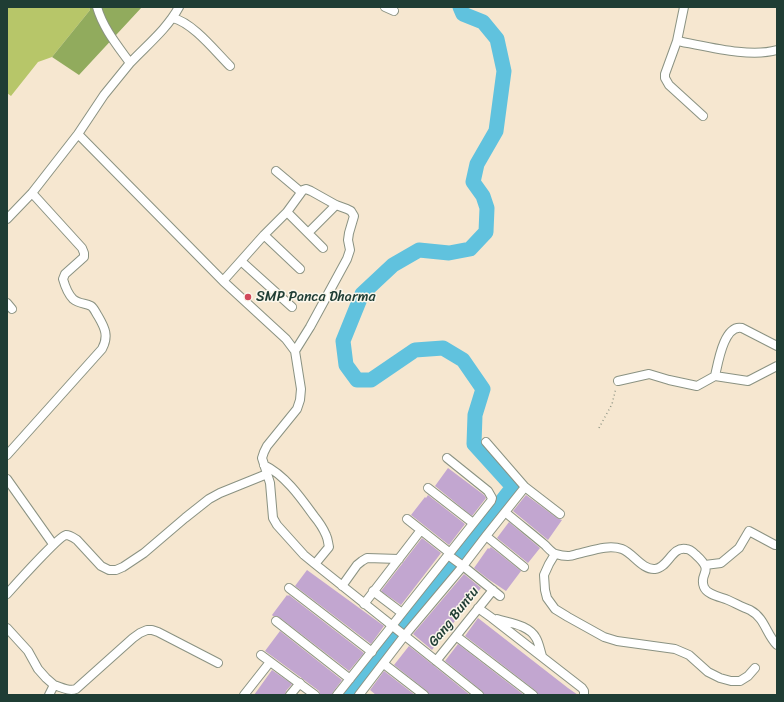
<!DOCTYPE html>
<html>
<head>
<meta charset="utf-8">
<style>
  body { margin:0 }
  #map { position:relative; width:784px; height:702px; overflow:hidden; background:#f6e7d0; font-family:Sriracha,sans-serif }
  canvas { display:block }
  .frame { position:absolute; inset:0; border:8px solid #1f3d34; pointer-events:none }
</style>
</head>
<body>
<div id="map">
<canvas width="784" height="702"></canvas>
<div class="frame"></div>
</div>
<script>
const g = document.querySelector('canvas').getContext('2d');
g.lineJoin = 'round';
function fill(path, color) { g.fillStyle = color; g.fill(path, 'evenodd'); }
function stroke(path, color, width, dash) { g.strokeStyle = color; g.lineWidth = width; g.lineCap = dash ? 'butt' : 'round'; g.setLineDash(dash || []); g.stroke(path); }
function label(font, color, halo, rows, align = 'center') {
  g.font = font + ' Sriracha,sans-serif'; g.lineWidth = 3; g.setLineDash([]); g.textBaseline = 'middle'; g.strokeStyle = halo; g.fillStyle = color; for (const [text, x, y, turn = 0] of rows) {
    g.save(); g.translate(x, y); g.rotate((+turn || 0) * Math.PI / 180); g.textAlign = isNaN(turn) ? turn : align; if (halo) g.strokeText(text, 0, 0); g.fillText(text, 0, 0); g.restore();
  }
}
fill(new Path2D(`
  M7,7h82l1,3 -38,47 -14,5 -27,34 -4,-3z`), '#b7c669');
fill(new Path2D(`
  M89,7h53l-63,68 -27,-18 38,-47z`), '#91ab5d');
stroke(new Path2D(`
  M349,695l164,-208 -39,-43 1,-29 8,-26 -20,-29 -20,-12 -28,2 -44,30h-14l-11,-15 -3,-24 19,-47 31,-29 26,-15 30,3 21,-4 16,-17 1,-24 -4,-12 -10,-14 4,-18 19,-33 8,-60 -7,-32 -14,-17 -20,-8 -3,-7`), '#60c2de', 15);
fill(new Path2D(`
  M448,468l36,27 2,3 -14,18 -37,-30z
  M428,495l37,29 -16,21 -38,-30 14,-18 1,1z
  M526,495l31,23 5,2 -14,20 -35,-29z
  M509,522l31,26 -12,15 -31,-25z
  M422,538l19,15 -40,52 -20,-14z
  M491,547l30,24 -15,20 -18,-12 -14,-11 14,-20 1,1z
  M307,570l77,56 -13,18 -76,-58z
  M464,574l17,14 -49,62 -19,-16z
  M287,595l1,1 1,-1 75,58 -15,18 -70,-54 -3,-1h-3l-1,-1z
  M478,618l90,70 10,7h-40l-2,-4 -71,-55z
  M280,631l62,49 -9,12 -1,3h-12l-1,-4 -16,-12 -38,-28z
  M458,644l66,51h-40l-2,-4 -37,-30z
  M409,646l24,19 37,30h-41l-2,-4 -33,-26z
  M272,670l20,14 -6,7 -1,4h-31z
  M384,671l31,24h-39l-6,-5z`), '#c2a6d0');
const minor = new Path2D(`
  M385,7l9,4
  M684,7l-7,34 -12,33v4l4,7 34,31
  M173,18c20,5 42,33 57,48
  M677,41c29,5 72,17 100,9
  M130,63c17,-18 37,-34 49,-56
  M78,134l145,147 63,58 9,12 6,38 -1,11 -3,9 -30,37 -3,6 -2,6 8,25 3,35 4,7 27,30 11,9 164,131
  M276,171l25,21
  M287,212l36,36
  M7,219l25,-26 46,-59 26,-39 26,-32c-13,-18 -27,-35 -33,-56
  M308,233l28,-28
  M264,235l36,34
  M241,261l51,46
  M223,281l41,-46 23,-23 16,-22 3,-1 5,2 25,14 11,4 4,2 3,5 -5,17 -1,7 2,10 -3,9 -37,68 -15,24
  M7,303l5,6
  M715,376c3,-13 9,-52 27,-48l35,18
  M618,381l31,-7 20,6 28,6 18,-10 33,5 29,-15
  M486,442l39,45 35,27
  M7,455l95,-106c7,-13 3,-21 -4,-33 -2,-3 -4,-8 -7,-10 -6,-3 -12,-2 -18,-7 -5,-5 -8,-13 -10,-20l2,-5 19,-17v-4l-2,-5 -50,-55
  M264,465c21,10 37,33 50,51 5,6 9,12 12,19 2,4 2,8 3,12l-14,17
  M7,479l46,65
  M428,488l45,35
  M505,512c13,11 27,22 40,33 3,3 7,8 11,9 3,1 9,2 12,2 3,0 6,-1 9,-2 14,-3 31,-10 45,-5 11,4 20,21 33,20 13,-1 17,-23 31,-20 4,0 8,4 10,6 20,18 2,17 8,32 3,8 17,10 24,13 7,3 14,7 22,10 15,8 16,24 27,35
  M407,519l43,34
  M486,536l38,31
  M555,554l-6,10 -5,11 1,15 2,8 8,11 13,8 36,20 13,4 58,8 14,6 19,17 12,6 11,3h9l8,-5 7,-8
  M448,555l15,11 37,30
  M705,565l16,-2 18,-15 10,-17 26,14h2
  M342,586l15,-21 5,-4 5,-3 32,1
  M289,588l83,64
  M373,591l29,22
  M7,594c8,-9 52,-58 59,-59 4,0 8,3 11,5l24,26 8,4h7l7,-3 21,-14 41,-35 24,-19 11,-6 47,-19
  M364,604l57,-74
  M478,608l14,10 90,70 2,3v4
  M497,619c13,4 32,6 39,19 3,5 4,12 6,18
  M276,621l74,58
  M7,628l21,23 10,18 8,9 8,7
  M456,636l77,59
  M261,655l54,40
  M436,661l57,-71
  M384,664l40,31
  M49,695l5,-10c7,2 15,7 22,4l57,-51 7,-5 7,-3h5l6,2 60,31
  M244,695l26,-33
  M290,695l10,-12
  M337,695l154,-194 1,-3 -4,-7 -41,-33
  M359,695l46,-60 58,-69 23,-30 39,-49`);
stroke(minor, '#8a9282', 10);
stroke(new Path2D(`
  M599,428l13,-24 4,-16`), '#8a9282', 1.5, [1, 3]);
stroke(minor, '#fff', 8);
for (const [x, y, r, color] of [
  [248,297,4,"#d1495b"]
]) { const dot = new Path2D(); dot.arc(x, y, r, 0, 2 * Math.PI); g.fillStyle = color; g.fill(dot); stroke(dot, '#fbf7ec', 1.5); }
label('14px', '#1f3d34', '#fbf7ec', [
  ["SMP Panca Dharma",256,297]
], 'left');
label('14px', '#1f3d34', '#fbf7ec', [
  ["Gang Buntu",454,617,-52]
]);
</script>
</body>
</html>
